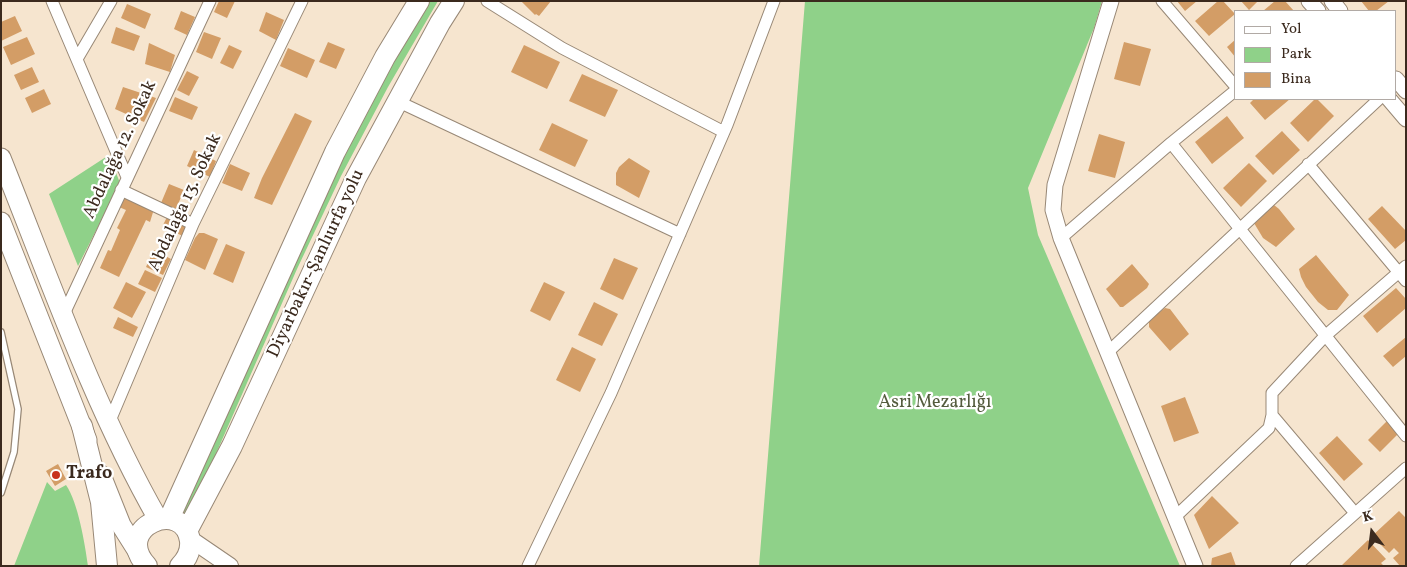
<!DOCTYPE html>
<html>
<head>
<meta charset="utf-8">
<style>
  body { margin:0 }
  #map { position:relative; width:1407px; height:567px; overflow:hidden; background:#f6e5cf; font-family:Vollkorn,serif }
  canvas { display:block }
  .frame { position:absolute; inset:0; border:2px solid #3b2a1e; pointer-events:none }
  .legend { position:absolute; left:1234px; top:10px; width:162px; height:90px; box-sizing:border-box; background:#fff; border:1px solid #b1aaa5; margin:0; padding:6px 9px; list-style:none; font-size:15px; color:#3b2a1e }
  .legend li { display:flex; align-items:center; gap:10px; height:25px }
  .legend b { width:25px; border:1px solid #b1aaa5 }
  .north { position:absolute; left:1347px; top:507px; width:50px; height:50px; -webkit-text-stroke:4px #fff; paint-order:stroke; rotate:345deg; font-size:14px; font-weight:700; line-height:20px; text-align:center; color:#3b2a1e }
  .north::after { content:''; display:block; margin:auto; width:18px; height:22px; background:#3b2a1e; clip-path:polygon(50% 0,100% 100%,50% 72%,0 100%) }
</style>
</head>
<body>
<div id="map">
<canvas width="1407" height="567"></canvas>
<div class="frame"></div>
<ul class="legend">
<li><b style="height:6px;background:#fff"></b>Yol</li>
<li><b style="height:14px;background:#8fd189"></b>Park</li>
<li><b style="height:14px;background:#d39d66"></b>Bina</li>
</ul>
<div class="north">K</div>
</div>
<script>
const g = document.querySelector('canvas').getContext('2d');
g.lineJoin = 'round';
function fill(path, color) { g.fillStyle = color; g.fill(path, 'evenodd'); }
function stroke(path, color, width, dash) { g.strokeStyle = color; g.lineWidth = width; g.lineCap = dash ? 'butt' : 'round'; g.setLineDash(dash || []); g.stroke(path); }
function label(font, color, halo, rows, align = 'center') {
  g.font = font + ' Vollkorn,serif'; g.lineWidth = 4.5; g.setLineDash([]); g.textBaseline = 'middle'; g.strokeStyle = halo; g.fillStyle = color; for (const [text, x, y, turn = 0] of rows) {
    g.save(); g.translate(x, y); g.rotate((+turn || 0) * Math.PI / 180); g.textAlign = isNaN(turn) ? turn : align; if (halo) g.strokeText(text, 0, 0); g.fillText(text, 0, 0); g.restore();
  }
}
fill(new Path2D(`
  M428,1h10l-50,86 -47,89 -44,93 -111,253 -11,-10 183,-388z
  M805,1h297l-8,27 -66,160 10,47 142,331h-421z
  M109,155l11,28 -42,83 -29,-72z
  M47,482l8,9 11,-6c12,17 19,59 22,81h-74z`), '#8fd189');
fill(new Path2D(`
  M219,1h16l-8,17 -13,-6z
  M521,1h30l-12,15 -3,-2 -1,1z
  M1177,1h20l-12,10z
  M1218,1h5l12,13 -26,22 -14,-15z
  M1241,1h17l-9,9z
  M1275,1h10l9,10h-31z
  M1361,1h28l-13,10h-7z
  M127,4l24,10 -6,15 -24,-11z
  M181,11l14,6 -8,18 -13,-6z
  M266,12l18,8 -8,20 -17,-9z
  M15,16l7,15 -21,10v-19z
  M116,27l24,9 -6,15 -23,-8z
  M204,32l17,6 -9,21 -16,-7z
  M27,37l8,17 -24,11 -8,-18z
  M1236,39v19l-9,-11z
  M328,42l17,7 -9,20 -17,-7z
  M1124,42l27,7 -11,37 -26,-7z
  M149,43l26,12 -5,17 -25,-8z
  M229,45l13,6 -9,18 -13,-6z
  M524,45l36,17 -13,27 -36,-17z
  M288,48l27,12 -8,18 -27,-12z
  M32,67l7,15 -18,8 -7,-15z
  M187,71l12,6 -10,19 -12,-6z
  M582,74l36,16 -13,27 -36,-16z
  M123,87l33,11 -12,24 -29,-13z
  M44,89l7,15 -19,9 -7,-15z
  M175,97l23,10 -6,13 -23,-9z
  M1254,99h36l-25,21 -15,-17z
  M1315,99h2l17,17 -26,26 -18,-19z
  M295,113l17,8 -40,84 -18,-7 8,-20z
  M1227,116l17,22 -32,26 -17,-22z
  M552,123l36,17 -13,27 -36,-17z
  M1282,131l18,19 -27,25 -18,-19z
  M1099,134l26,8 -10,36 -27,-7z
  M194,150l22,11 -6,16 -23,-11z
  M629,158l21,13 -11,27 -23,-13v-12l3,-6z
  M1249,163l18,18 -26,26 -18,-19z
  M230,164l20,9 -8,18 -20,-8z
  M169,184l15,6 -8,19 -15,-6z
  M123,198h7l24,11 -4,13 -4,-2 -27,57 -19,-9 8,-18 3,1 9,-21 -3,-2 9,-18 -7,-3z
  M1274,205l5,4 16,20 -19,18 -13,-9 -9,-15z
  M1382,206l24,25v9l-11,9 -27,-30z
  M167,217l20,8 -4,11 -21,-9z
  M199,233h5l14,6 -13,31 -20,-10 10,-22z
  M226,244l19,8 -12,31 -20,-9z
  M154,250l17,9 -8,16 -17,-8z
  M1316,255l33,40 -12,15h-9l-10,-8 -12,-15 -5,-10 -2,-8z
  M614,258l24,10 -15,32 -23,-11z
  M1132,264l17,20 -2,4 -24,19h-3l-14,-18z
  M145,270l17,8 -7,14 -17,-8z
  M126,282l20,10 -14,26 -19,-10z
  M544,282l21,10 -15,29 -20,-10z
  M1396,288l10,11v9l-29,25 -14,-17z
  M594,302l24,12 -16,32 -24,-11z
  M1165,308l5,1 19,25 -19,17 -21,-24v-7z
  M118,317l20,10 -5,10 -20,-9z
  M1406,337v19l-13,11 -10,-11z
  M572,347l24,12 -16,33 -24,-12z
  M1185,397l14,36 -25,9 -13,-36z
  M1387,421l12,12 -19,19 -12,-12z
  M1337,436l26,28 -19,17 -25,-28z
  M58,464l8,15 -11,7 -9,-15z
  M1212,496l27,27 -30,26 -15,-34z
  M1399,511l7,7v48h-6l-7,-8 6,-5 -5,-5 -5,5 -17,-17z
  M1368,540l18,19 -5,4 3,3h-43z
  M1231,552l5,14h-25l1,-8z`), '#d39d66');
const service = new Path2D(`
  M1,332l17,77 -4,43 -13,41`);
const minor = new Path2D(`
  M52,1l75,176
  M487,1l75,47 162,84
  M1162,1l74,86
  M77,59l34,-58
  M397,101l283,133
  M1171,143l235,293
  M1308,164l98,117
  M121,190l72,34
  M1061,238l110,-95 65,-53
  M64,314l146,-313
  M1108,352l271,-253
  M1272,415l83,98
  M109,423l84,-199 109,-223
  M1175,517l94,-89 3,-13v-22l53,-57 81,-70
  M528,566l83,-173 116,-268 47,-124
  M1296,566l110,-98`);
const tertiary = new Path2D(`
  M1111,1l-56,184 -2,25 8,28 134,328
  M1309,1l9,10
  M1332,1l8,10
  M1396,79l10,12
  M1389,99l17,20`);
const secondary = new Path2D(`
  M189,538l41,28`);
const primary = new Path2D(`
  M1,158c48,120 93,249 157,361
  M1,222l86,218
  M101,475l20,50 17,27`);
const trunk = new Path2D(`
  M82,426l19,76 6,64
  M169,519l166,-367 50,-95 34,-56
  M187,531l45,-85 124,-268 84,-155 14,-22
  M147,566c-36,-39 37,-69 43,-25 1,10 -3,18 -10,25`);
stroke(service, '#988876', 8);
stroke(minor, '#988876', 13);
stroke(tertiary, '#988876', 17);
stroke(secondary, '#988876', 18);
stroke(primary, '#988876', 21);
stroke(trunk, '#988876', 22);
stroke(service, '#fff', 5.5);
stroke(minor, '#fff', 11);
stroke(tertiary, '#fff', 15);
stroke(secondary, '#fff', 16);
stroke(primary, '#fff', 19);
stroke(trunk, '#fff', 20);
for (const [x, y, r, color] of [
  [56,475,5,"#c8321e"]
]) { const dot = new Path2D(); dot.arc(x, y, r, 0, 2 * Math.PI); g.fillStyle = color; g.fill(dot); stroke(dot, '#fff', 2); }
label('18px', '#3b2a1e', '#fff', [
  ["Abdalağa 12. Sokak",121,150,-65],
  ["Abdalağa 13. Sokak",186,203,-65],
  ["Diyarbakır-Şanlıurfa yolu",317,264,-65]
]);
label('18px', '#545c3e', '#fff', [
  ["Asri Mezarlığı",935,404]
]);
label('bold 18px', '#3b2a1e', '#fff', [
  ["Trafo",66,475]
], 'left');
</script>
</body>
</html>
